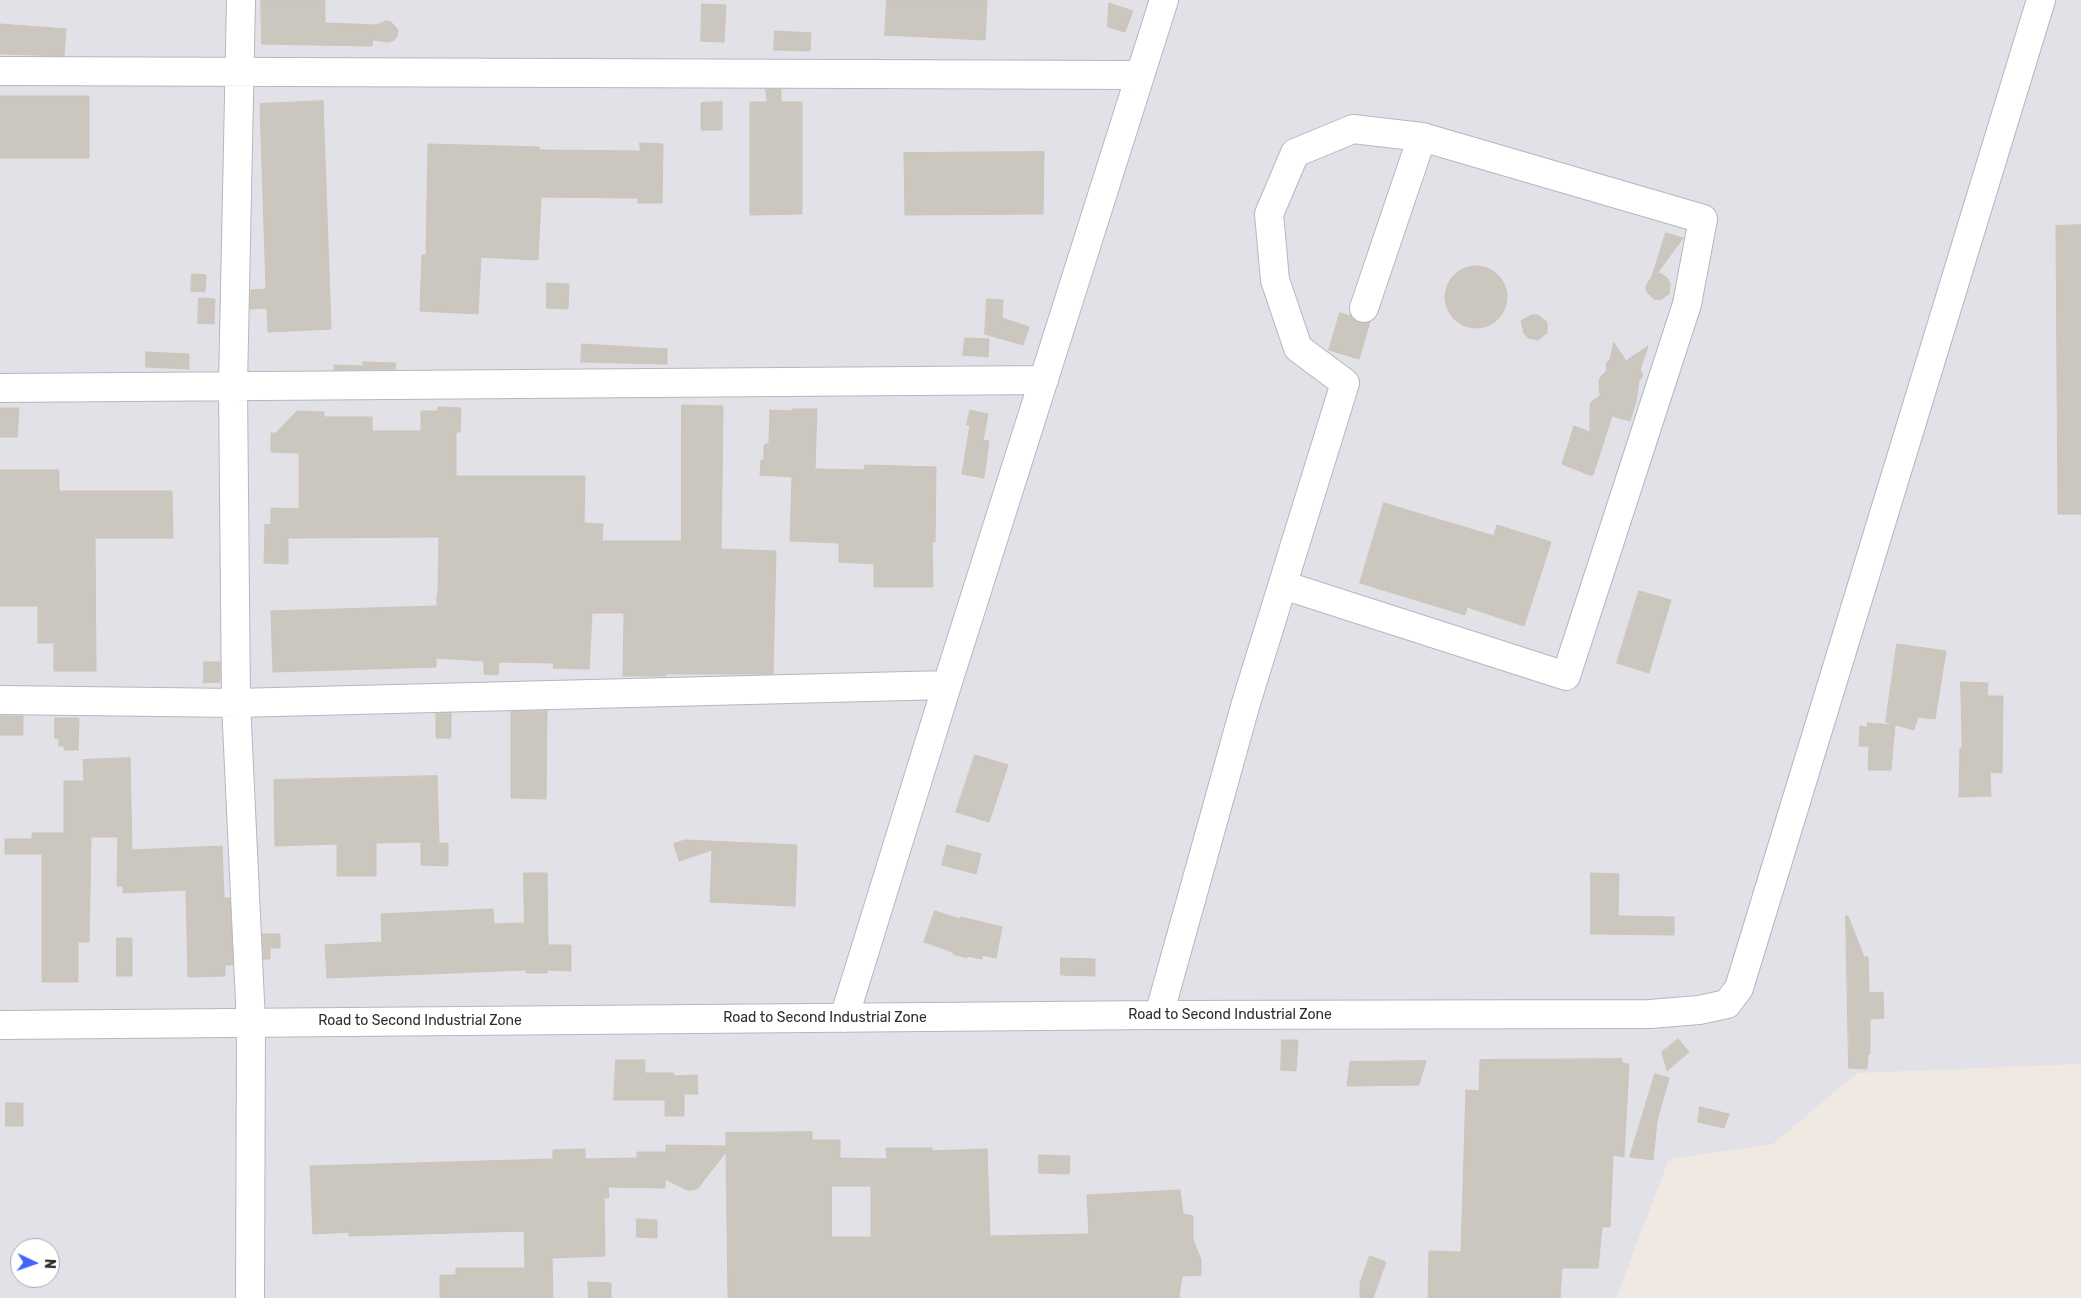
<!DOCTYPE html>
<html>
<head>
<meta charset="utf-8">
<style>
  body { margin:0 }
  #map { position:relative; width:2081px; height:1298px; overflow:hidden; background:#efe9e1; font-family:Rubik,sans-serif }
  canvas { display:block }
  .north { position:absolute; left:10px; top:1238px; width:50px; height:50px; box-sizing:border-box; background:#fff; border:1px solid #ababab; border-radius:50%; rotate:93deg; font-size:14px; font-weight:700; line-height:20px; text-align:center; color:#2e2e2e }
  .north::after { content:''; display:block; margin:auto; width:18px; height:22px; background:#4264fb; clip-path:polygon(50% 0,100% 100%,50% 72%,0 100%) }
</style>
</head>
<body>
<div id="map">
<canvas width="2081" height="1298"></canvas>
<div class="north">N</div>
</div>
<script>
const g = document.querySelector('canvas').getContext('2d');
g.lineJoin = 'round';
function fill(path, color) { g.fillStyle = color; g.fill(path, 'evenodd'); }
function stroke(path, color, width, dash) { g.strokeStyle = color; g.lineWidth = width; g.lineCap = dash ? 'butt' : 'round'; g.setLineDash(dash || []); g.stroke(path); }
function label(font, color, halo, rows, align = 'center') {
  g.font = font + ' Rubik,sans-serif'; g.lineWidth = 4; g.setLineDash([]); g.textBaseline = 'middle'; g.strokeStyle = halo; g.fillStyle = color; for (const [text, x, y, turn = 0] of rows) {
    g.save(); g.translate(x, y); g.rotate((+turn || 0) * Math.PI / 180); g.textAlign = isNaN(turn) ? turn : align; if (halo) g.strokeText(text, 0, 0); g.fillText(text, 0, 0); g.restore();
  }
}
fill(new Path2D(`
  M0,0h2081v1064l-224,9 -84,71 -104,15 -53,139h-1616zM20,1248h30v30h-30z`), '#e3e1e8');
const building = new Path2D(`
  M261,0h64v23l52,2 9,-4 5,1 7,8 -1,6 -3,4 -6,2 -15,-2 -1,6 -110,-2z
  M887,0h100l-2,40 -100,-5z
  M1109,3l24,8 -8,21 -17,-5z
  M702,4l24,1 -2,37 -23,-1z
  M0,24l66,5 -2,27 -64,-2z
  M775,31l36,2 -1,18 -36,-1z
  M766,89h15v13h21v112l-52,1v-113h17z
  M0,96h89v62h-89z
  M323,101l8,228 -63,3 -1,-24 -17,1 1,-19 15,-1 -6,-185z
  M722,102v28h-21v-27z
  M640,143l23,1 -1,59h-24v-5l-97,-1 -3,63 -57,-3 -3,57 -58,-3 2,-56h4l2,-111 111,3v3l101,1z
  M1044,152l-1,62 -138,1 -1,-62z
  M2081,225v289h-23l-2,-288z
  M1666,233l17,5 -27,37 4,-2 7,5 3,5 -1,11 -9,6 -6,-1 -8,-8v-5l6,-10z
  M1445 297a31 31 0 1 1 62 0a31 31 0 1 1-62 0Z
  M192,274l14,1 -1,17 -14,-1z
  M547,283l22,1 -1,25 -21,-1z
  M199,298l16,1 -1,25 -16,-1z
  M987,299l16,1 -1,18 27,9 -6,18 -38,-11z
  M1340,313l11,3 8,7 11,-1 -11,37 -30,-9z
  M1532,315h6l9,7v11l-9,7 -10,-2 -4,-5 -3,-12z
  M965,338l24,1 -1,18 -25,-2z
  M1614,343l12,18 22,-15 -8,24 3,5 -4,6 -3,21 -6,19 -18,-5 -19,59h-3l-28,-11 12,-38 16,6v-27l2,-4 8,-5 -1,-15 2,-5 5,-4 1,-10 3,-3z
  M582,344l85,5v15l-86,-2z
  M146,352l43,2v15l-43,-2z
  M363,362l33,1 -1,6 -61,1v-5l29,1z
  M682,405l41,1 -2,143 55,2 -3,123h-107v2h-43l1,-63h-32l-3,56 -36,-1 1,-5 -55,-1 -1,13 -14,-1v-13l-48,-3v9l-163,5 -2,-61 166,-5v-12h1l1,-57 -151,1v26l-24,-1 1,-39 6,1v-17l28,1v-56l-28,-1v-19h5l21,-22 27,1v5h48v14h49v-20h17v-4l23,1 -1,24h-4v44h129l-1,47 19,1 -1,17h79z
  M0,408h19l-2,29h-17z
  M793,409h24l-2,60 49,1 1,-5 71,2 -1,75h-3l1,45h-59v-23l-35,-2v-19l-49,-2 2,-64 -32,-2 1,-15h3v-15l5,-2 1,-33 23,1z
  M970,410l18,4 -5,26 6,1 -5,37 -22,-4 8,-49h-3z
  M0,470h59v21h113l1,47h-78l1,133h-42v-28h-16v-37h-38z
  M1384,503l110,33 3,-11 54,17 -27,84 -57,-19 -2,8 -105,-32z
  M1639,591l32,9 -22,73 -32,-10z
  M1897,644l49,7 -11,68 -17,-2 -4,13 -28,-8z
  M204,662h16v20l-16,1z
  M1961,682l27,1 -1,13h16l-1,77 -12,-1 1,24 -32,1 1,-49h2z
  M547,711l-1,88 -35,-1v-86z
  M451,713v25h-15v-24z
  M0,716h23v19h-23z
  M55,718h24l-1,32h-14v-4h-5v-7l-4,-1z
  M1868,723l27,2 -4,45h-23l1,-24h-10l1,-20 7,1z
  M975,755l33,10 -19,57 -33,-10z
  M130,758l2,92 90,-4 2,52h6l3,67h-8v11l-37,1 -2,-87 -63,3v-7h-6l1,-49h-27l-2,105h-11v40h-36v-128h-37v-15h27v-6h32v-52h20l-1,-21z
  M437,776l2,67h9v23l-27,-1v-23l-45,1v33h-39v-32l-62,2 -1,-66z
  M685,840l112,5 -2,61 -85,-4 2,-52 -33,11 -5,-17z
  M947,845l34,9 -5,20 -34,-9z
  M524,873h23l1,72h23v26l-24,-1v3h-21v-3l-199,8 -2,-33 57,-3 -1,-28 112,-5 1,15 30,-1z
  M1591,873l28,1 -1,42 56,1v18l-83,-1z
  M935,911l25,8 1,-2 41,10 -6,31 -14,-3v4l-15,-3v2l-14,-4v-2l-29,-10z
  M1846,916h2l16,41h4l1,36 14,-1 1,26 -14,1v35h-2l-1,15 -18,-1z
  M262,934h18v14h-10v11h-6z
  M117,938h15v38h-15z
  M1061,958l34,1v17l-34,-1z
  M1678,1039l11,13 -22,19 -5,-19z
  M1282,1040h16l-2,31 -15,-1z
  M1622,1059v4l7,1 -5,93 -11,-2 -3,72h-8l-4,41h-36l-2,30h-132l1,-47 32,1 5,-162 13,1 1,-31z
  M616,1060h29v13h29v3l23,-1 1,19h-14v22h-19v-16h-51z
  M1426,1061l-7,24 -72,1 3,-24z
  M1655,1074l14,4 -12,43 -4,39 -23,-3z
  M6,1103h17v23h-17z
  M1700,1107l29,7 -5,14 -26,-6z
  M812,1132v8h28v18l47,1 -1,-11h46v3l55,-2 3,87 99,-2 -2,-39 93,-5 3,24 10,2v23l8,21v15l-19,1 -3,22h-451l-2,-146 -28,36 -5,2h-6l-22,-11v9l-57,-1 1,11h-5l1,58 -53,2 1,40h-113v-23h16v-7h69l-1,-37 -175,5v-4l-36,2 -3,-68 243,-7v-9l32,-1v10l52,-1v-6h29v-7l60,1v-13zM832,1186h39v51h-39z
  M1039,1155l31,1 -1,18 -30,-1z
  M637,1219l20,1v18l-20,-1z
  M1370,1256l16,6 -13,36h-13v-15z
  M588,1282l23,1v15h-22z`);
fill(building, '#cbc7bf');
stroke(building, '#cbc5ba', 1);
const minor = new Path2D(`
  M241,0l-8,386 3,317 15,320 -1,275
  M0,71l1140,4
  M1364,308l58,-171
  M0,388l1044,-8
  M0,700l236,3 711,-18
  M1159,1015l87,-312 99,-320 -47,-35 -23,-68 -6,-66 26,-61 58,-24 69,8 281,82 -16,85 -121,372 -283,-91
  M844,1018l103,-333 217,-685
  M0,1025l1159,-10 491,-1 49,-4 28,-6 12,-16 302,-988`);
stroke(minor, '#b4b7c1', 30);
stroke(minor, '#fff', 28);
label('14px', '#2e2e2e', '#fff', [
  ["Road to Second Industrial Zone",1230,1015],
  ["Road to Second Industrial Zone",825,1018],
  ["Road to Second Industrial Zone",420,1021]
]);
</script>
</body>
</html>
